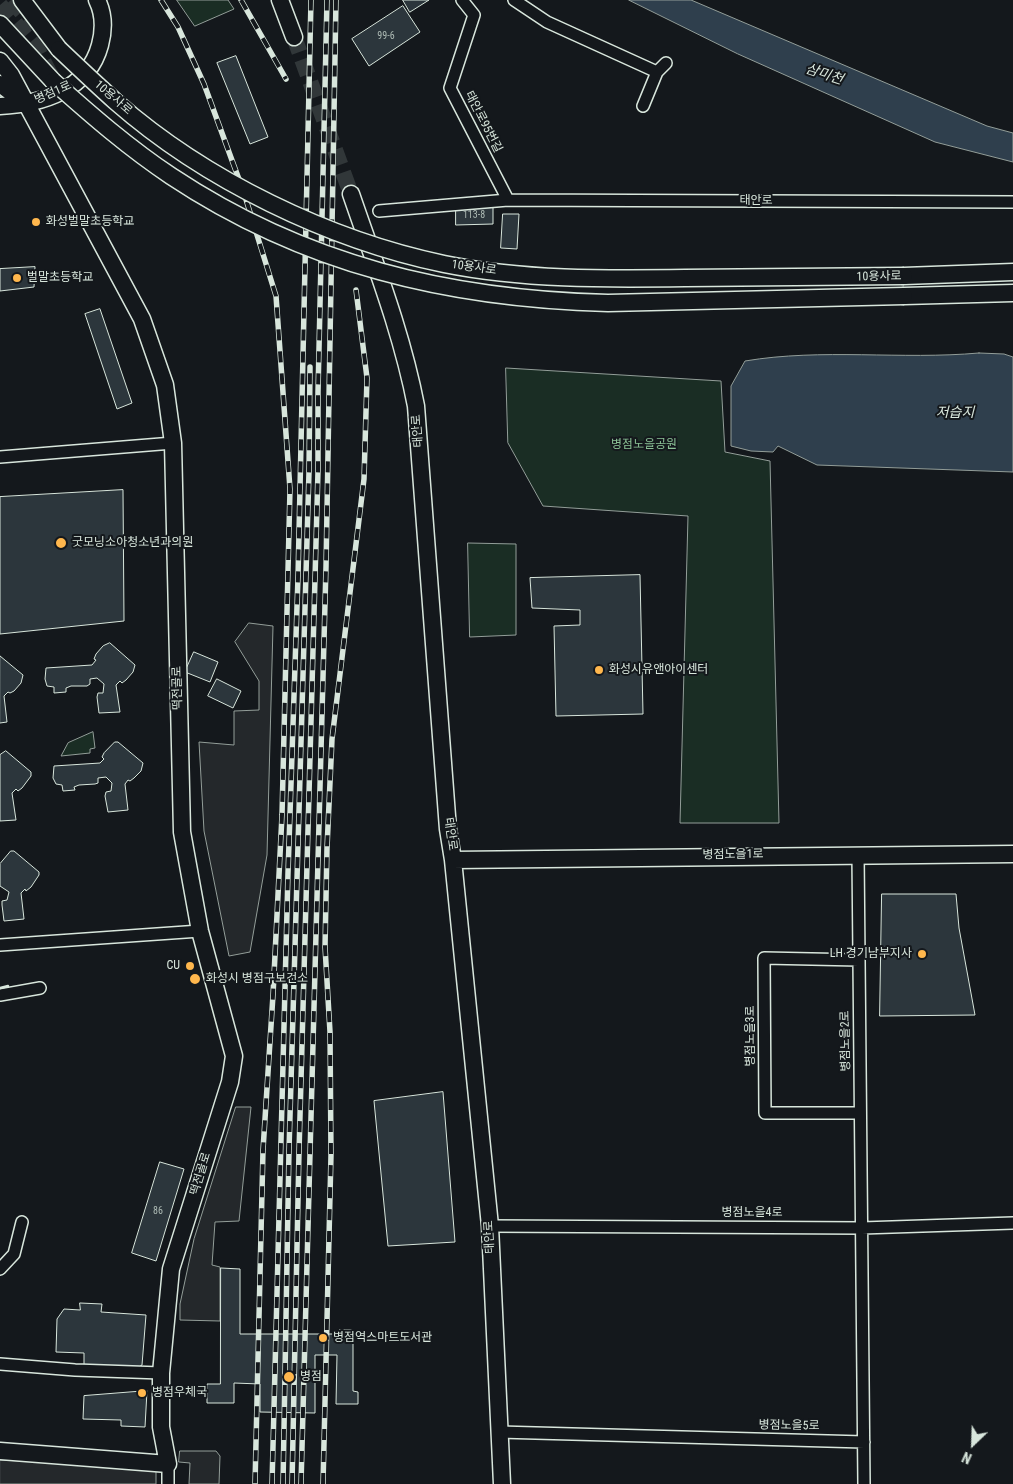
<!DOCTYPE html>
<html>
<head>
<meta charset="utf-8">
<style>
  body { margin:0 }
  #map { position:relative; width:1013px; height:1484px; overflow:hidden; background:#14181c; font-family:"Roboto Condensed",sans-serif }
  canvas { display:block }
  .north { position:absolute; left:948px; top:1419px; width:50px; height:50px; -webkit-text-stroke:4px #14181c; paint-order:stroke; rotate:204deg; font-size:14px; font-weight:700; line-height:20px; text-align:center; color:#d8e6dc }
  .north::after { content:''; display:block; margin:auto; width:18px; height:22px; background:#d8e6dc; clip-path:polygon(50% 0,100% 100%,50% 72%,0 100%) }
</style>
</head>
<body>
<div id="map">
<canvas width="1013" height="1484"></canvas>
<div class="north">N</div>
</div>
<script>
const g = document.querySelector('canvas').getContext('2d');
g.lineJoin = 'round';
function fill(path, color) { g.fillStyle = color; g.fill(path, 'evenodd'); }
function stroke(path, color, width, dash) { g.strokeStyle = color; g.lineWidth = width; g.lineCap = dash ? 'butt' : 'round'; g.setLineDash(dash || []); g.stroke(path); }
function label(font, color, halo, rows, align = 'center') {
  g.font = font + ' "Roboto Condensed","Noto Sans KR",sans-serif'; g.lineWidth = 4; g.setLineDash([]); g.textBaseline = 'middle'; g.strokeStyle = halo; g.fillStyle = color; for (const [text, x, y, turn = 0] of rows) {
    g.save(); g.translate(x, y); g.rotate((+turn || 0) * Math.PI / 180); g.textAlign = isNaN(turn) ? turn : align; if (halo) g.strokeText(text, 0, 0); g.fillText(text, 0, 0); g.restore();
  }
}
const green = new Path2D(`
  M177,0h51l6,9 -39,17z
  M506,368l215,13 4,71 45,9 9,362h-99l8,-307 -145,-10 -35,-63z
  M468,543l48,1v91l-46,2z
  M93,732l2,16 -5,1v4l-29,3 7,-13z`);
fill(green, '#1a2d24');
stroke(green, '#939e99', 1);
const parking = new Path2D(`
  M249,623l24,3 -6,229 -17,97 -21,4 -25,-125 -5,-89 35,3v-34l25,-1v-29l-24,-39z
  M236,1107h15l-12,114 -24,1 -3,43 8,2v54l-40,-1v-16l14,-65z
  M180,1451h36l4,5 -1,28h-30l1,-21 -11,-1z
  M0,1460l156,7v17h-156z`);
fill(parking, '#24282b');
stroke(parking, '#939e99', 1);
const water = new Path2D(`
  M629,0h62l296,126 26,7v29l-78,-20 -197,-88z
  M979,353l25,1 9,3v115l-196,-7 -39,-19 -5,6 -22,-1 -20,-5v-60l14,-25c77,-13 156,-1 234,-8z`);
fill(water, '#2f3f4d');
stroke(water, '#939e99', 1);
const building = new Path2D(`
  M403,0h26l-19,12z
  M403,6l17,26 -51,34 -17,-27z
  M236,56l32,81 -18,7 -33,-81z
  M456,206h37v18l-37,1z
  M503,214h16l-2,35 -16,-1z
  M35,267l-1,20 -34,4v-22z
  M100,309l32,94 -15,6 -32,-95z
  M123,490l1,131 -124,13v-137z
  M640,575l3,139 -87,2 -2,-90 26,-1v-15l-48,-2 -2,-30z
  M110,643l25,22 -2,7 -7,8 -4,3 -2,-2 -4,4 4,27 -21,1 -2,-16 1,-4h5l1,-9 -7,-6 -7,1v5l-3,2h-16l-5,2v4l-12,1v-6l-7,-1 -2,-7 1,-11 46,-3 4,-5 -2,-1 2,-5 7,-8z
  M194,652l24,10 -8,20 -25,-10z
  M0,656l23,19 -2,8 -7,8 -4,2 -2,-1 -4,4 3,26 -7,1z
  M217,679l24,12 -8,17 -25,-12z
  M115,742h3l25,21 -2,8 -7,7 -4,3 -2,-1 -3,4 3,26 -20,2 -3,-16 1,-4 5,-1 1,-8 -6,-6 -8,1v5l-3,1 -16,1 -5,2 1,3 -12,1 -1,-6 -6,-1 -3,-6 1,-12 46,-3 4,-4 -2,-2 2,-4z
  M6,751l25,21v4l-9,12 -4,3 -2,-2 -4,4 4,27 -16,1v-66z
  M11,851h3l25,21v3l-8,12 -5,4 -1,-2 -4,4 3,26 -20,2 -2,-16v-4l5,-1 2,-8 -9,-6v-22z
  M882,894h74l3,34 16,87 -95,1z
  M443,1092l12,150 -67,4 -14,-145z
  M160,1162l24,7 -28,92 -24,-8z
  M221,1268l19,1v65h98l1,-4h14v61l5,1v12h-22l1,-49h-22v58l-55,-1v-28l-26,-1v20h-27v-19h13z
  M80,1303l22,1 -1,8 45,3 -4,50 -5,3 -53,-3v-12l-28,-1 1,-33 7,-10 16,1z
  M147,1391l-2,36 -24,-1v-6l-38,-1 1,-23z`);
fill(building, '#2c363c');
stroke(building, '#d8e6dc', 1);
stroke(new Path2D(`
  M11,0l23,26
  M0,5l37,44 14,27
  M294,37l57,157`), '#313739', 16, [16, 8]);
const street = new Path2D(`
  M462,0l12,15 -24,73 58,112
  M514,0l33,22 110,50 9,-9
  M643,106l14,-34
  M379,211l129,-11 505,2
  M0,457l173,-14
  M858,854l6,630
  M0,945l200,-14
  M859,960l-95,-2 1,155h95
  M0,995l40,-7
  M490,1226l372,2 151,-5
  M0,1269l14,-15 8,-32
  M0,1364l75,6 86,3
  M499,1432l365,10
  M168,1464v20`);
const secondary = new Path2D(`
  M22,0l37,49
  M280,0l14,37
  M0,24l53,57
  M0,61l11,14 131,244 23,66 8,58 9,389 18,99 34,125 -4,26 -59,187 -10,104v54l7,37 -168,-13
  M0,84l22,17
  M0,106c42,-2 88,-16 100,-61 4,-15 4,-31 -3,-45
  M351,194c24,70 51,139 65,212l32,423 5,31 37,366 12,258
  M904,276l109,-4
  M904,296l109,-3
  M453,860l560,-6`);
stroke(street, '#d8e6dc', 14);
stroke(secondary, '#d8e6dc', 19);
stroke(street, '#14181c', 11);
stroke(secondary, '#14181c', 16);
const rail = new Path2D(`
  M161,0l17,27 26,57 40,109 32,103 14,193 -8,326 -9,180 -10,155 -8,334
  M241,0l45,79
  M272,1484l16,-611 10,-296 13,-577
  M283,1484l6,-334 20,-678 1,-105
  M292,1484l7,-332 19,-681v-79l9,-392
  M301,1484l25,-917 10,-567
  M323,1484l8,-329 -1,-123 -5,-85 2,-99 5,-109 32,-260 3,-101 -11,-88`);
stroke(rail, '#d8e6dc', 5.5);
stroke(rail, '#14181c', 4, [11]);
const secondaryBridge = new Path2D(`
  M59,49c19,18 38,36 57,53 89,78 213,138 328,162 79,16 161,15 241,14 73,0 146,-1 219,-2
  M53,81c38,34 76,67 118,95 134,89 278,123 437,127l296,-7`);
stroke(secondaryBridge, '#d8e6dc', 19, []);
stroke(secondaryBridge, '#14181c', 16);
stroke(new Path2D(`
  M0,988l8,-2`), '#d8e6dc', 2.5);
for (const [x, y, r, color] of [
  [36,222,5,"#ffb74d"],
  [17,278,5,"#ffb74d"],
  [61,543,6,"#ffb74d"],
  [599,670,5,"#ffb74d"],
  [922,954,5,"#ffb74d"],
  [190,966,5,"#ffb74d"],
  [195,979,6,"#ffb74d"],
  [323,1338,5,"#ffb74d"],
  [289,1377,6,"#ffb74d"],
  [142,1393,5,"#ffb74d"]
]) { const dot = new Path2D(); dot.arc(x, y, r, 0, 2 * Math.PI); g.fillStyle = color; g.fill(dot); stroke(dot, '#14181c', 2); }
label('10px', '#adbab4', null, [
  ["99-6",386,36],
  ["113-8",474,215],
  ["86",158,1211]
]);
label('12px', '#d8e6dc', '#14181c', [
  ["병점1로",53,93,-24],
  ["10용사로",113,98,41],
  ["태안로95번길",483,122,63],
  ["태안로",756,201],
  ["10용사로",474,268,8],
  ["10용사로",879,277,-1],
  ["태안로",418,431,-94],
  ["떡전골로",178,688,-91],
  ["태안로",450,834,82],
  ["병점노을1로",733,855,-1],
  ["병점노을3로",751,1036,-90],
  ["병점노을2로",846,1041,-91],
  ["떡전골로",201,1174,-73],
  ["병점노을4로",752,1213],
  ["태안로",490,1237,-93],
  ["병점노을5로",789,1426,1]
]);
label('12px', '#d8e6dc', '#14181c', [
  ["화성벌말초등학교",46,222],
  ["벌말초등학교",27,278],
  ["굿모닝소아청소년과의원",72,543],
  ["화성시유앤아이센터",609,670],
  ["LH 경기남부지사",912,954,"right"],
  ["CU",180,966,"right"],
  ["화성시 병점구보건소",206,979],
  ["병점역스마트도서관",333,1338],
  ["병점",300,1377],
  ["병점우체국",152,1393]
], 'left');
label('12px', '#8ac095', '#14181c', [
  ["병점노을공원",644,445]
]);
label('italic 14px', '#d8e6dc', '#14181c', [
  ["삼미천",824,75,18],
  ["저습지",955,413]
]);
</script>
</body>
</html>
